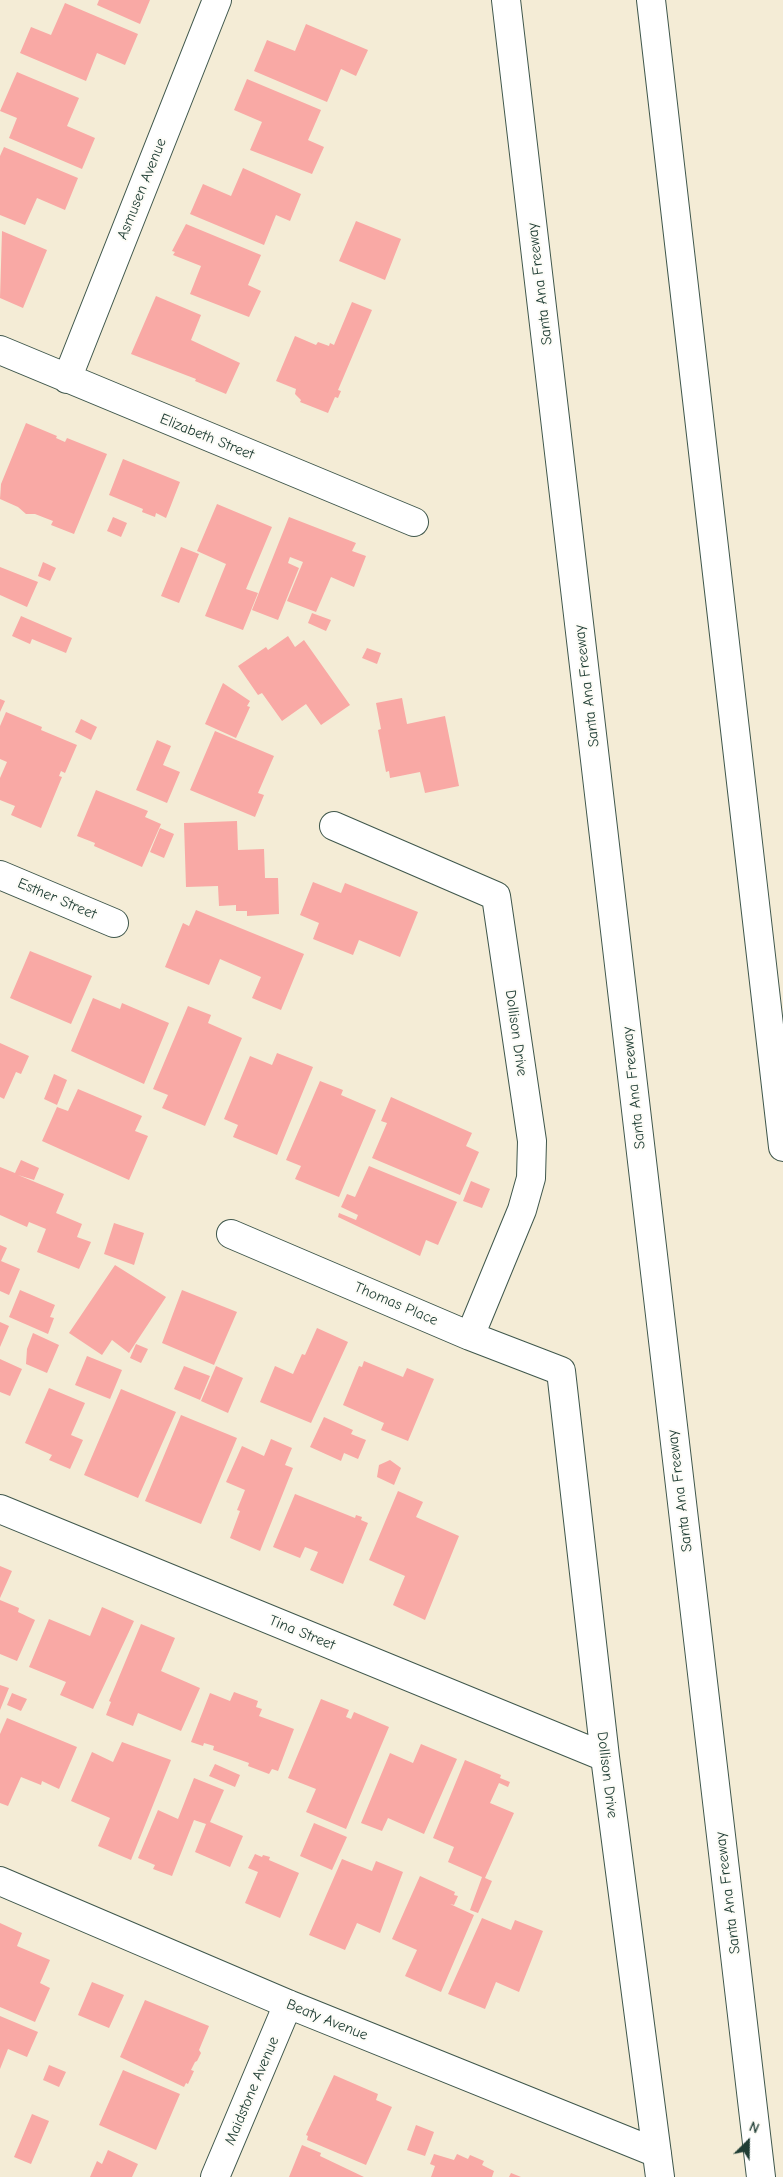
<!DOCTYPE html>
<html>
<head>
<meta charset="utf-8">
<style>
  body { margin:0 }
  #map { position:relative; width:783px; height:2177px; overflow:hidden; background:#f4ecd6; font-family:"Comic Neue",sans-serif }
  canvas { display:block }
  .north { position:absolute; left:723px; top:2117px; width:50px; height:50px; -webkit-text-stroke:4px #fdfcf7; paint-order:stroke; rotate:23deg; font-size:14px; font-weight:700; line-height:20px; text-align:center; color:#1f3d34 }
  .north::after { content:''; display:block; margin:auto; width:18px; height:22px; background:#1f3d34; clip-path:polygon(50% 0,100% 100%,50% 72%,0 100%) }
</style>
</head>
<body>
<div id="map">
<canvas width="783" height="2177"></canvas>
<div class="north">N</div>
</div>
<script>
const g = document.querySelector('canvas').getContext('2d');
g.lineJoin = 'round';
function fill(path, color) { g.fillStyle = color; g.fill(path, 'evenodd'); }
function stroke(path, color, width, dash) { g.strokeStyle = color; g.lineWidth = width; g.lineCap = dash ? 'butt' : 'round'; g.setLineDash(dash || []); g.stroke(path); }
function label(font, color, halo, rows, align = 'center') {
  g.font = font + ' "Comic Neue",sans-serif'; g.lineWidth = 4; g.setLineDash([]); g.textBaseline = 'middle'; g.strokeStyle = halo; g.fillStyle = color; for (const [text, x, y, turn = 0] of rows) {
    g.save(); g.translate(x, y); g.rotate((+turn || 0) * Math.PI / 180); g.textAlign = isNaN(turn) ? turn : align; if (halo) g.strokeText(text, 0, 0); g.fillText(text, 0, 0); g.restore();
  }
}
fill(new Path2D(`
  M99,0h51l-10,24 -43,-19z
  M65,3l73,31 -13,31 -28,-12 -11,28 -66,-28 11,-26 20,8z
  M306,24l62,26 -12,26 -15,-7 -14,33 -73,-31 13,-31 28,11z
  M17,72l62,26 -12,28 28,12 -13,31 -73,-31 8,-20 -17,-7z
  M247,79l74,31 -13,30 16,7 -12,27 -62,-24 12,-28 -28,-12z
  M4,147l74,31 -13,32 -28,-12 -12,27 -25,-10v-59z
  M243,168l58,26 -11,27 -14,-6 -12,30 -74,-31 13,-30 28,12z
  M356,221l45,18 -16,41 -46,-19z
  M186,224l75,31 -13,30 13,6 -12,26 -59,-23 11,-28 -28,-11 2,-3 -3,-1z
  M2,231l45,19 -24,58 -23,-10z
  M156,296l45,19 -10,25 49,23 -14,31 -31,-13 1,-2 -65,-25z
  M352,302l20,8 -34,80 3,1 -3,7 -3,-1 -7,16 -28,-11 1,-2 -6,-6 1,-5 -20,-8 19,-45 21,9 2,-3 11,4 1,-3 4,2z
  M26,423l31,13 -1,2 9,4 2,-4 40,16 -33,80 -23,-9 2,-4 -18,-7h-9l-8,-7 -18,-8 1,-15z
  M123,459l57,23 -14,36 -10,-5 -1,4 -13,-5 1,-3 -34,-14z
  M217,504l55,23 -26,62 12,4 -15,37 -38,-14 21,-52 -29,-13z
  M113,517l14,6 -6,14 -14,-6z
  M289,517l67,26 -4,8 14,5 -12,31 -23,-10 -15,35 -29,-11 16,-39 -13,-5 -2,6 11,5 -21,52 -26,-10z
  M181,547l18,7 -20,49 -18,-7z
  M43,562l13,6 -6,13 -12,-5z
  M0,567l38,15 -11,25 -27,-12z
  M312,613l19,7 -5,11 -18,-8z
  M21,616l51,22 -6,15 -34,-14 -2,5 -18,-8z
  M288,636l7,11 9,-7 46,65 -29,20 -15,-21 -24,17 -20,-28 -4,2 -20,-29 28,-19 2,3z
  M367,648l14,5 -4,11 -15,-6z
  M223,683l27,18 -3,5 3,1 -14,31 -31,-14z
  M402,698l5,26 38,-8 14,70 -34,7 -5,-21 -30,6 -1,-7 -3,1 -8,-42 3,-1 -5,-26z
  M0,699l5,2 -5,11z
  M6,712l36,15 -1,3 36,15 -12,28 -4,-2 -2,5 3,1 -21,51 -30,-13 4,-9 -15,-6v-22l7,-16 -7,-3v-33z
  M81,719l16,8 -6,13 -16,-8z
  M215,731l59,25 -16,37 6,2 -9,22 -65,-27z
  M157,740l14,6 -8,19 17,7 -13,31 -31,-13z
  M96,790l52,21 -3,6 16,7 -19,43 -48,-21 1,-3 -18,-7z
  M237,821l1,29 26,-1 1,29h13l1,36 -32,2v-5h-11v-6l-17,1 -1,-20 -32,1 -2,-64z
  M160,828l14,6 -10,24 -14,-6z
  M313,882l28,11 4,-10 73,29 -18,45 -41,-17 -6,15 -40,-16 6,-16 -19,-8z
  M196,910l108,44 -23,56 -29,-12 9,-21 -41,-18 -11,26 -44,-18 18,-44 6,3z
  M30,951l62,25 -21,48 -61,-26z
  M93,998l27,11 2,-6 47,20 -25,61 -73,-33z
  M188,1006l23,9 -3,8 34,15 -37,88 -43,-18 6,-13 -15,-6z
  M0,1043l29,13 -8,18 -5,-2 -12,27 -4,-2z
  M277,1053l36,14 -36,88 -44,-18 5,-12 -14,-6 26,-63 22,9z
  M54,1074l13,6 -10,25 -13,-6z
  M320,1081l23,9 -2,5 35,15 -37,87 -44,-18 6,-13 -15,-6z
  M78,1089l64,27 -7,15 13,5 -19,44 -87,-39 15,-34 11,4z
  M391,1097l81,36 -6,13 13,6 -19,43 -88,-37 15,-35 -6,-2z
  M21,1160l18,8 -5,12 -16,-5 46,19 -8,19 26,11 -5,13 14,5 -12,27 -42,-17 9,-23 -17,-7 -2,5 -27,-12v-48l15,6z
  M369,1166l88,36 -19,43 -12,-5 -6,16 -82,-39 1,-4 17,7 2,-5 -17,-8 6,-13 8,3z
  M471,1181l19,8 -8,19 -19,-7z
  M114,1223l30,10 -10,32 -30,-11z
  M0,1245l7,3 -6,13 19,8 -11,26 -9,-4z
  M115,1265l51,32 -37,56 -17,-13 -10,15 -33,-22z
  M20,1290l35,15 -5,12 4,1 -6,16 -39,-17z
  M182,1290l55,22 -23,53 -52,-22z
  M0,1322l9,4 -9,21z
  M317,1328l31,14 -37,81 -51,-21 15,-36 18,8 9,-20 3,1z
  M33,1333l26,12 -12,28 -21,-9 1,-15z
  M136,1344l12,5 -7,14 -11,-5z
  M87,1356l35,14 -12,29 -35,-14z
  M0,1359l22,10 -12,27 -10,-4z
  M364,1361l39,16 4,-9 27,11 -26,62 -27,-11 3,-7 -41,-18 16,-39 3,1z
  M184,1366l26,10 -10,24 -26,-11z
  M216,1366l27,12 -15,35 -27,-12z
  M49,1388l36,15 -14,32 12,5 -13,29 -21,-9 3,-5 -27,-12z
  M121,1389l55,23 -38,86 -54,-23z
  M181,1415l56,23 -36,86 -56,-23z
  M324,1417l29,13 -2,4 15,6 -8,19 -14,-6 -3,8 -31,-14z
  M271,1439l21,9 -7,17 8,3 -33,83 -30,-13 10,-27 -3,-1 8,-20 -19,-8 16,-36 22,10z
  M390,1460l11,8 -7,17 -17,-8 2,-12z
  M398,1491l25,11 -7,15 43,19 -34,84 -32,-15 12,-29 -36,-16z
  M295,1494l60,24 1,-3 6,2 -1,3 7,3 -25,61 -33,-14 8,-18 -13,-5 -5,11 -27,-11z
  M0,1566l12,5 -12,27z
  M0,1600l19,8 -1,4 17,8 -18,41 -17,-7z
  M102,1607l32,14 -41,88 -33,-14 6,-13 -37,-15 20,-48 41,17z
  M141,1624l34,14 -14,33 39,17 -19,43 -43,-18 -5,13 -27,-11 5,-13 -2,-1z
  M0,1685l9,3 -9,22z
  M234,1692l24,9 -2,6 6,2 -3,7 35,13 -16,42 -6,-2 -3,5 -21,-8 1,-3 -36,-13 1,-4 -10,-3 -1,3 -12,-4 19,-49 20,8z
  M12,1693l15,6 -6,12 -14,-6z
  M321,1699l28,11 -3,7 5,2 3,-7 35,15 -43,102 -40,-17 10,-23 -28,-11z
  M7,1718l70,29 -18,42 -17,-8 -1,4 -20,-8 -13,29 -8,-3v-69z
  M122,1742l49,18 -40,100 -33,-14 12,-28 -39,-17 21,-49 21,10z
  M421,1744l36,15 -33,75 -36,-16 -6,13 -21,-8 29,-70 23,10z
  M465,1760l36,15 -1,3 10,4 -2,5 -9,-4 -9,20 24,10 -29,65 7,3 -14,32 -8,-3 12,-33 -34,-15 6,-15 -21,-9z
  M215,1764l25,11 -5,12 -26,-11z
  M194,1778l30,12 -14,32 33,14 -13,31 -35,-15 11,-28 -12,-4 -22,56 -19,-7 2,-4 -17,-7 20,-48 20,9z
  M314,1823l33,14 -15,33 -32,-14z
  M255,1854l7,3 1,-2 7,2 -1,3 30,13 -19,45 -35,-15 13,-31 -10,-4z
  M342,1859l30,12 4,-10 27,11 -23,61 -23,-10 -12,27 -36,-15z
  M420,1876l35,16 -1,3 4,1 -4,9 -4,-1 24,11 -33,77 -36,-16 12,-26 -25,-11z
  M482,1918l29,12 4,-10 28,11 -24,61 -23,-10 -11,27 -37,-15z
  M0,1923l22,10 -5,13 33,14 -10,23 10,5 -15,34 -35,-15z
  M92,1982l32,13 -15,33 -31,-13z
  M145,2000l64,26 -10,24 2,3 -4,8 -2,1 -4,8 3,1 -6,13 -2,-1 -2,4 -64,-30z
  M0,2016l38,16 -11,25 -19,-8 -8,20z
  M49,2065l17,7 -7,15 -16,-7z
  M123,2070l57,24 -24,56 -57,-25z
  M334,2075l44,19 -2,6 16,7 -26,58 -59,-25 1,-4 -2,-1z
  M32,2114l17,7 -18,43 -17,-7z
  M416,2125l18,7 -9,24 -18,-6z
  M302,2145l19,8 -1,3 44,21h-75z
  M108,2150l30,14 -6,13h-42l7,-16 5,3z
  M434,2154l20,6 3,-6 11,5 2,-4 14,6 -2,4 12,6 -2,6h-61l4,-11 -5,-2z
  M511,2173l10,4h-12z`), '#f9a9a5');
const minor = new Path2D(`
  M0,350l414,172
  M67,379l150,-379
  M334,826l162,70 36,245 -1,37 -9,32 -52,126
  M0,875l114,48
  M231,1234l239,102 91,35 44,386 55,420
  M0,1509l605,248
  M0,1881l288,123 369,149
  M215,2177l73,-173`);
const motorway = new Path2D(`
  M506,0l255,2177
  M651,0l132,1147`);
stroke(minor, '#3f574c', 30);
stroke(motorway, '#3f574c', 30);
stroke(minor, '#fff', 28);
stroke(motorway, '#fff', 28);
label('15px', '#1f3d34', '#fdfcf7', [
  ["Asmusen Avenue",142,189,-68],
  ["Santa Ana Freeway",540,284,-97],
  ["Elizabeth Street",207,437,22],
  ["Santa Ana Freeway",587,686,-97],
  ["Esther Street",57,899,23],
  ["Dollison Drive",516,1033,82],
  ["Santa Ana Freeway",634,1088,-96],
  ["Thomas Place",396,1304,23],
  ["Santa Ana Freeway",680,1491,-97],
  ["Tina Street",302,1633,22],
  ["Dollison Drive",607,1775,83],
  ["Santa Ana Freeway",728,1893,-97],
  ["Beaty Avenue",327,2020,22],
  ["Maidstone Avenue",252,2091,-67]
]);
</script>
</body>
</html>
